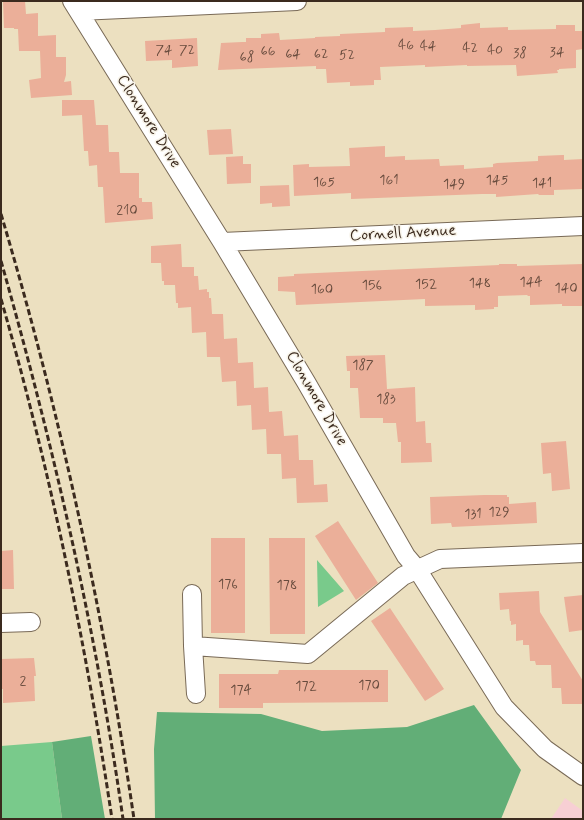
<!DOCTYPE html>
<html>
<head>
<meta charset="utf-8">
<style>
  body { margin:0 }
  #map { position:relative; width:584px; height:820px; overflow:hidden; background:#ece0c0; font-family:Mynerve,sans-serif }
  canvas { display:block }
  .frame { position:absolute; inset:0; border:2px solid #3b2a1e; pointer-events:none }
</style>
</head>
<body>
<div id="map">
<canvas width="584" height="820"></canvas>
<div class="frame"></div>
</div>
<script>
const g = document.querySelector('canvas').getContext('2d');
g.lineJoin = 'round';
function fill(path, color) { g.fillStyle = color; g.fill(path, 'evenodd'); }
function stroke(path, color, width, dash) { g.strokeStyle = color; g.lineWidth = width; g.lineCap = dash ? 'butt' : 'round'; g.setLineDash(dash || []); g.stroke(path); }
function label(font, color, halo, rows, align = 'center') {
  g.font = font + ' Mynerve,sans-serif'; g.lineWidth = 3; g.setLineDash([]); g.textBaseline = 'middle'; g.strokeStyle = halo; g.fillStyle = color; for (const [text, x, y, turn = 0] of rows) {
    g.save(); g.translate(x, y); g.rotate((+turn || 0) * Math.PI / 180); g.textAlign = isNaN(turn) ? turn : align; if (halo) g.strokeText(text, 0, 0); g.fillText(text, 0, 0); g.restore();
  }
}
fill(new Path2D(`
  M565,798l18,13v8h-32z`), '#f7cfd4');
fill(new Path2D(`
  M317,560l27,31 -26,16z
  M52,742l10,77h-61v-73z`), '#79ca8b');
fill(new Path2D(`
  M474,705l47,65 -20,49h-346l-1,-70 3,-37 104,2 61,17 85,-4z
  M91,736l14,83h-43l-10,-77z`), '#62ae77');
fill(new Path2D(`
  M3,1h22l1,13 12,-1v23l18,-1v22h10v18l-2,7 7,-1 1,14 -41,3 -2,-18 12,-2 -1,-27h-21l-1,-22h-4v-1h-10z
  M480,23v5l28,-1v3l48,-1v-4h19v6h8v18l-7,1v18l-17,1v1h-2l1,3 -41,3 -1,-11 -49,1v-1l-42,2v-2l-45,2 1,13h-7v5l-24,1v-4l-23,1 -1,-14h-10v-3l-98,4 3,-27 21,-1h4v-4h15v-4l18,-1 1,7 35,-2v-1l25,-1v-2l45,-2v-4l28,-1v4l22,-1 26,-2v-3z
  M197,38l1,28 -26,2v-8l-26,1 -1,-20z
  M62,100h32l2,25h12l1,27h10l1,21h19v25h3v4h10l1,17 -48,4 -2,-36h-5l-1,-22 -8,1 -1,-15h-4l-2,-36 -20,1z
  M231,129l2,25 -24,1 -2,-25z
  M385,146v11l20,-1v4l34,-1 1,7 24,-1v4l29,-2v-3l4,-1 41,-2v-5l24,-1h2v5l19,-1v30l-29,1v5h-15l-1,-1 -42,3v-3h-14l-131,5v-6l-57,3 -1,-31 16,-1v3l41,-1 -1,-18z
  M243,156v8h8v19l-24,1 -1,-27z
  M289,185l1,21 -18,1v-4l-12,1v-18z
  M181,244l1,23h12v9h4l1,14 8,-1v3h2v6h2l1,16h11l1,25 13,-1 1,25 15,-1 1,26 14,-1 1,25 13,-1 2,25 14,-1 1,25h14l1,25 13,-1 1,18 -31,1 -1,-25 -14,1 -1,-25h-14l-1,-25 -14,1 -1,-25 -14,1 -1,-25 -14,1 -2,-25h-13l-1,-25 -14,1 -1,-26 -13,1v-5h-2l-1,-18h-11v-4h-2l-1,-18h-10v-17z
  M499,264h18v2l66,-2v42h-21v-2l-32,1v-9h-2l-1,-1 -29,1v11h-4v2l-19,1v-5l-50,1v-7l-129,6 -1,-13 -17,-1v-14l16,-1v-2l205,-9z
  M385,355l2,34 28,-2 1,35 9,-1 1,22h5l1,19 -31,1v-21h-3l-2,-19h-13v-5h-23l-2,-30h-8v-17h-3l-1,-15z
  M566,441l4,48 -18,2 -1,-18 -8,1 -2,-31z
  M484,495h23v2h2v7l27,-2 1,21 -85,4 -1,-4 -20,1 -1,-27z
  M338,521l40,62 -22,17 -41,-64z
  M211,538h34v95h-34z
  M269,538h36v96h-35z
  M13,550l1,39h-13v-38z
  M539,591l1,21 43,69v23h-21l-1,-16h-9l-1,-23h-15l-1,-4h-5l-1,-16h-6v-5l-7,1v-17l-5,1v-4h-1l-1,-12 -9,1 -1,-17z
  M583,595v35l-14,2 -5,-35z
  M390,608l54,81 -19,12 -54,-80z
  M34,658l2,18h-2l1,25 -32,2v-14h-2v-30z
  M279,670h109v32l-125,1v5h-44v-34h59z`), '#ebaf99');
const minor = new Path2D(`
  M72,1l150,241 84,140 100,174 11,13 87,138 41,42 38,27
  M79,11l218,-10
  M222,242l361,-16
  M192,594l1,52 115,8 95,-78 37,-17 143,-6
  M1,623l30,-1
  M193,646l3,48`);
stroke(minor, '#796a57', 20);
stroke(minor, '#fff', 18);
stroke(new Path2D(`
  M1,214c59,198 103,401 133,605
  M1,261c52,183 95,369 122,558
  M1,299c49,170 85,345 111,520`), '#3b2a1e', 3, [6, 3]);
label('14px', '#674b3d', null, [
  ["46",406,46],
  ["44",428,47],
  ["42",470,49],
  ["74",164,51],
  ["72",187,51],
  ["40",495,51],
  ["66",268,52],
  ["34",557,53],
  ["38",520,54],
  ["64",293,55],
  ["62",321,55],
  ["52",347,56],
  ["68",247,58],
  ["161",389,181],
  ["145",497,181],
  ["165",324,183],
  ["141",542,184],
  ["149",454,185],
  ["210",127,211],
  ["144",531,283],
  ["148",480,284],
  ["152",426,285],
  ["156",372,286],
  ["140",566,289],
  ["160",322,290],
  ["187",363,366],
  ["183",386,400],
  ["129",499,513],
  ["131",473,515],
  ["176",228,585],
  ["178",287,586],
  ["2",23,682],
  ["170",369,686],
  ["172",306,687],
  ["174",241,691]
]);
label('16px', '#3b2a1e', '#f7f3e8', [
  ["Clonmore Drive",148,122,58],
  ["Cornell Avenue",403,234,-3],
  ["Clonmore Drive",316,399,60]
]);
</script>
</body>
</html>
